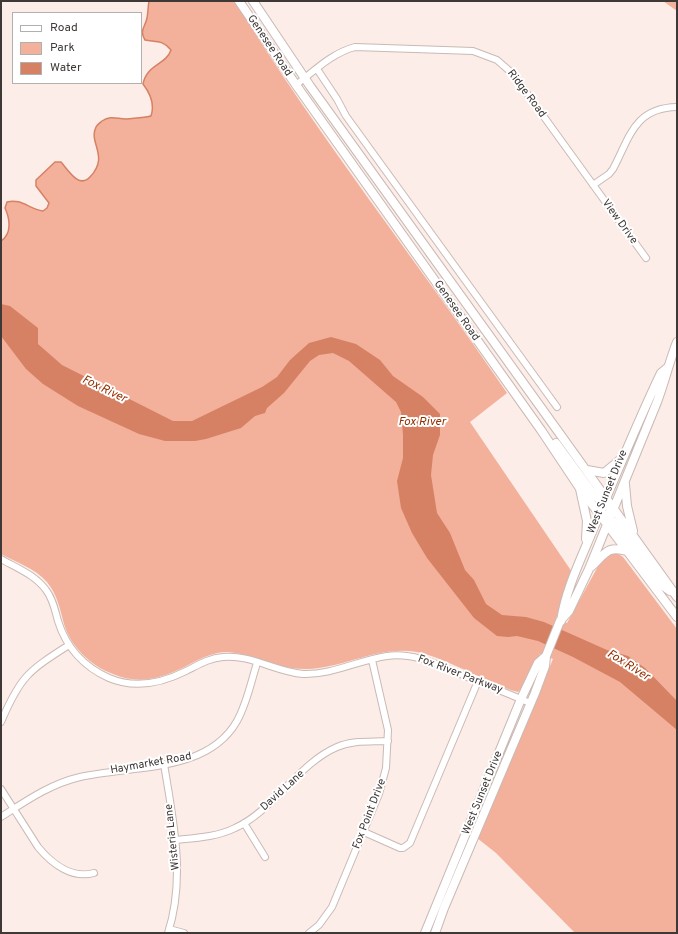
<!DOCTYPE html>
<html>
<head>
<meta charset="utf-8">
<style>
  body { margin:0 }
  #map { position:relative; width:678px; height:934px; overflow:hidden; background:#fcede8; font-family:Overpass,sans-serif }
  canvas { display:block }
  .frame { position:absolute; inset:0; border:2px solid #3e3836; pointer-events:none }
  .legend { position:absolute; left:12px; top:12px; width:130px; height:72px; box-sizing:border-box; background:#fff; border:1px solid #b2afaf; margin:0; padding:5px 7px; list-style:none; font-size:12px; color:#3e3836 }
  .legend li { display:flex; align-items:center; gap:8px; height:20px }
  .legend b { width:20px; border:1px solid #b2afaf }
</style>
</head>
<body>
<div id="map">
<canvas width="678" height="934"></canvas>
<div class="frame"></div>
<ul class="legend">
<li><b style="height:5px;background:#fff"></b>Road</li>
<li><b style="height:11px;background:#f3b19b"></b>Park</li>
<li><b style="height:11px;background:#d68164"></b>Water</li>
</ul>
</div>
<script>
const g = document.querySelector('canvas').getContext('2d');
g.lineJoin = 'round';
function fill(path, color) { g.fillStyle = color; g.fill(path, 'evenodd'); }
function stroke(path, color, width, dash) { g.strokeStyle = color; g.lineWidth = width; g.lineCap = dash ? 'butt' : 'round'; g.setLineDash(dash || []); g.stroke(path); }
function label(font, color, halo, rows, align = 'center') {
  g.font = font + ' Overpass,sans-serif'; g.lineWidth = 4; g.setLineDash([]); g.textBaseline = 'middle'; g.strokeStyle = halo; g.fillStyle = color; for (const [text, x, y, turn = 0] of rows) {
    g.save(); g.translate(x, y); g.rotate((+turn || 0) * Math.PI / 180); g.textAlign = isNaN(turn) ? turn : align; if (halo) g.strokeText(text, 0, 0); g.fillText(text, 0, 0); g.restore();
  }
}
fill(new Path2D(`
  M149,1h86c83,136 183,261 272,392l-37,29 102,150 -16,47 11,4 35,-64 8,-6h7l6,4 54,72v304h-102l-79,-80 -19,-15 76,-179 -13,-5 -19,35 -3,3c-9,-2 -18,-6 -26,-10 -23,-9 -51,-25 -75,-30 -38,-7 -73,16 -110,17 -28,1 -52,-15 -80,-17 -13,0 -25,6 -37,12 -24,13 -50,22 -77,10 -22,-8 -42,-27 -49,-50 -4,-15 -7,-30 -17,-42 -11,-13 -31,-20 -46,-28v-313c11,-7 9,-22 4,-33l2,-6c14,-4 22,7 36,9l4,-3 2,-5 -13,-17v-6l19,-18h6c7,8 18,26 29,15 20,-21 -2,-34 6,-50 1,-2 5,-5 7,-6 8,-6 15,-2 23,-2 9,-1 17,-1 25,-4 4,-11 -1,-22 -8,-31 4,-20 23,-19 28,-34 -8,-10 -14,-8 -26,-10 -6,-10 0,-12 2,-22 1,-5 1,-11 2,-17z
  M663,1h14v10z`), '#f3b19b');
fill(new Path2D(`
  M1,304l9,2 28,22v16l24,21 111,56h19l70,-34 15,-10 13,-17 19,-17 22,-6 25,7 24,16 13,16 30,21 17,17v21l-7,20 -2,20 6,38 13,20 15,37 9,10 12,24 16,11 24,2 18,5 63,28 21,6 17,12 32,33v29l-57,-48 -47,-25 -35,-16 -21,-5 -9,1 -11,-1 -23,-18 -47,-60 -15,-25 -11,-25 -4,-27 6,-23v-23l-2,-23 -5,-10 -47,-41 -16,-8 -14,2 -9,6 -26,32 -17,15 -2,5 -10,3 -14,12 -35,11 -11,2h-30l-26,-7 -61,-28 -35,-22 -17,-15 -25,-33z`), '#d68164');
stroke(new Path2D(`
  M1,241c11,-7 9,-22 4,-33l2,-6c14,-4 22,7 36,9l4,-3 2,-5 -13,-17v-6l19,-18h6c7,8 18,27 29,15 20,-21 -2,-34 6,-50 1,-2 5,-5 6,-6 9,-6 15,-2 24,-2 9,-1 17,-1 25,-3 4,-12 -1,-23 -8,-32 4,-20 23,-19 28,-34 -8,-10 -14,-8 -26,-10 -6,-10 0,-12 2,-22 1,-5 1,-11 2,-17`), '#d68164', 1.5);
const minor = new Path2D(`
  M317,69l20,30 9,17 211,291
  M296,85c18,-14 36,-32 59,-38l118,4 24,9 16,14 133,184
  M593,185l16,-11 4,-5c17,-32 21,-61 64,-62
  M1,559c16,9 34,16 45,31 7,9 9,20 12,31 8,26 26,46 51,57 26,11 53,5 77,-7 12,-6 23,-13 37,-14 27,-3 53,15 80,17 29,1 56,-14 84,-18 28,-4 53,10 78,20 22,9 44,18 65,27
  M1,722c19,-45 27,-51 68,-77
  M164,764c9,56 22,113 4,169
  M1,789l37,58c14,17 34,32 56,26
  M1,817c25,-16 49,-33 79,-40 51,-12 127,-3 157,-56 10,-18 14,-39 20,-58
  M244,823l21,34
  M364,832l36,16h3l7,-5 68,-162
  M175,840c20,-2 42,-3 60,-12 38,-17 64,-65 102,-81 16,-7 34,-5 51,-6
  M169,929l15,4
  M309,933l10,-8 13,-18 47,-113 7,-26 2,-38 -16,-70`);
const major = new Path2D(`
  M239,1l57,84 245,345 38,57 98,130
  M253,1l57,85 367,511
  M556,443l38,52 14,12
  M587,470l17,3 17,-14
  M625,484l2,22 6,25
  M580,489l7,32 -1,18
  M606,515l14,13 39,55 11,8
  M592,566c13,-12 15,-21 35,-15
  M561,621c5,-33 21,-64 33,-94 22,-52 43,-104 67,-154l6,-5
  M425,933l96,-234 17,-36 8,-7 14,-35 9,-10 20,-42 68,-167c8,-21 12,-40 20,-60
  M435,933l9,-25 91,-215 10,-27 1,-10`);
stroke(minor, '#c9bab5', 8);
stroke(major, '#c9bab5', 10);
stroke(minor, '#fff', 6);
stroke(major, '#fff', 8);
label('11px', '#3e3836', '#fff', [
  ["Genesee Road",269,46,56],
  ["Ridge Road",526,94,53],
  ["View Drive",619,222,54],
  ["Genesee Road",456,311,55],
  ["West Sunset Drive",608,492,-68],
  ["Fox River Parkway",460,675,21],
  ["Haymarket Road",151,764,-10],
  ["David Lane",283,791,-42],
  ["West Sunset Drive",483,793,-68],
  ["Fox Point Drive",370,814,-69],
  ["Wisteria Lane",173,837,-96]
]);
label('italic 12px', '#932f00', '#fff', [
  ["Fox River",104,390,26],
  ["Fox River",422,423],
  ["Fox River",628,666,32]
]);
</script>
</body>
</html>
